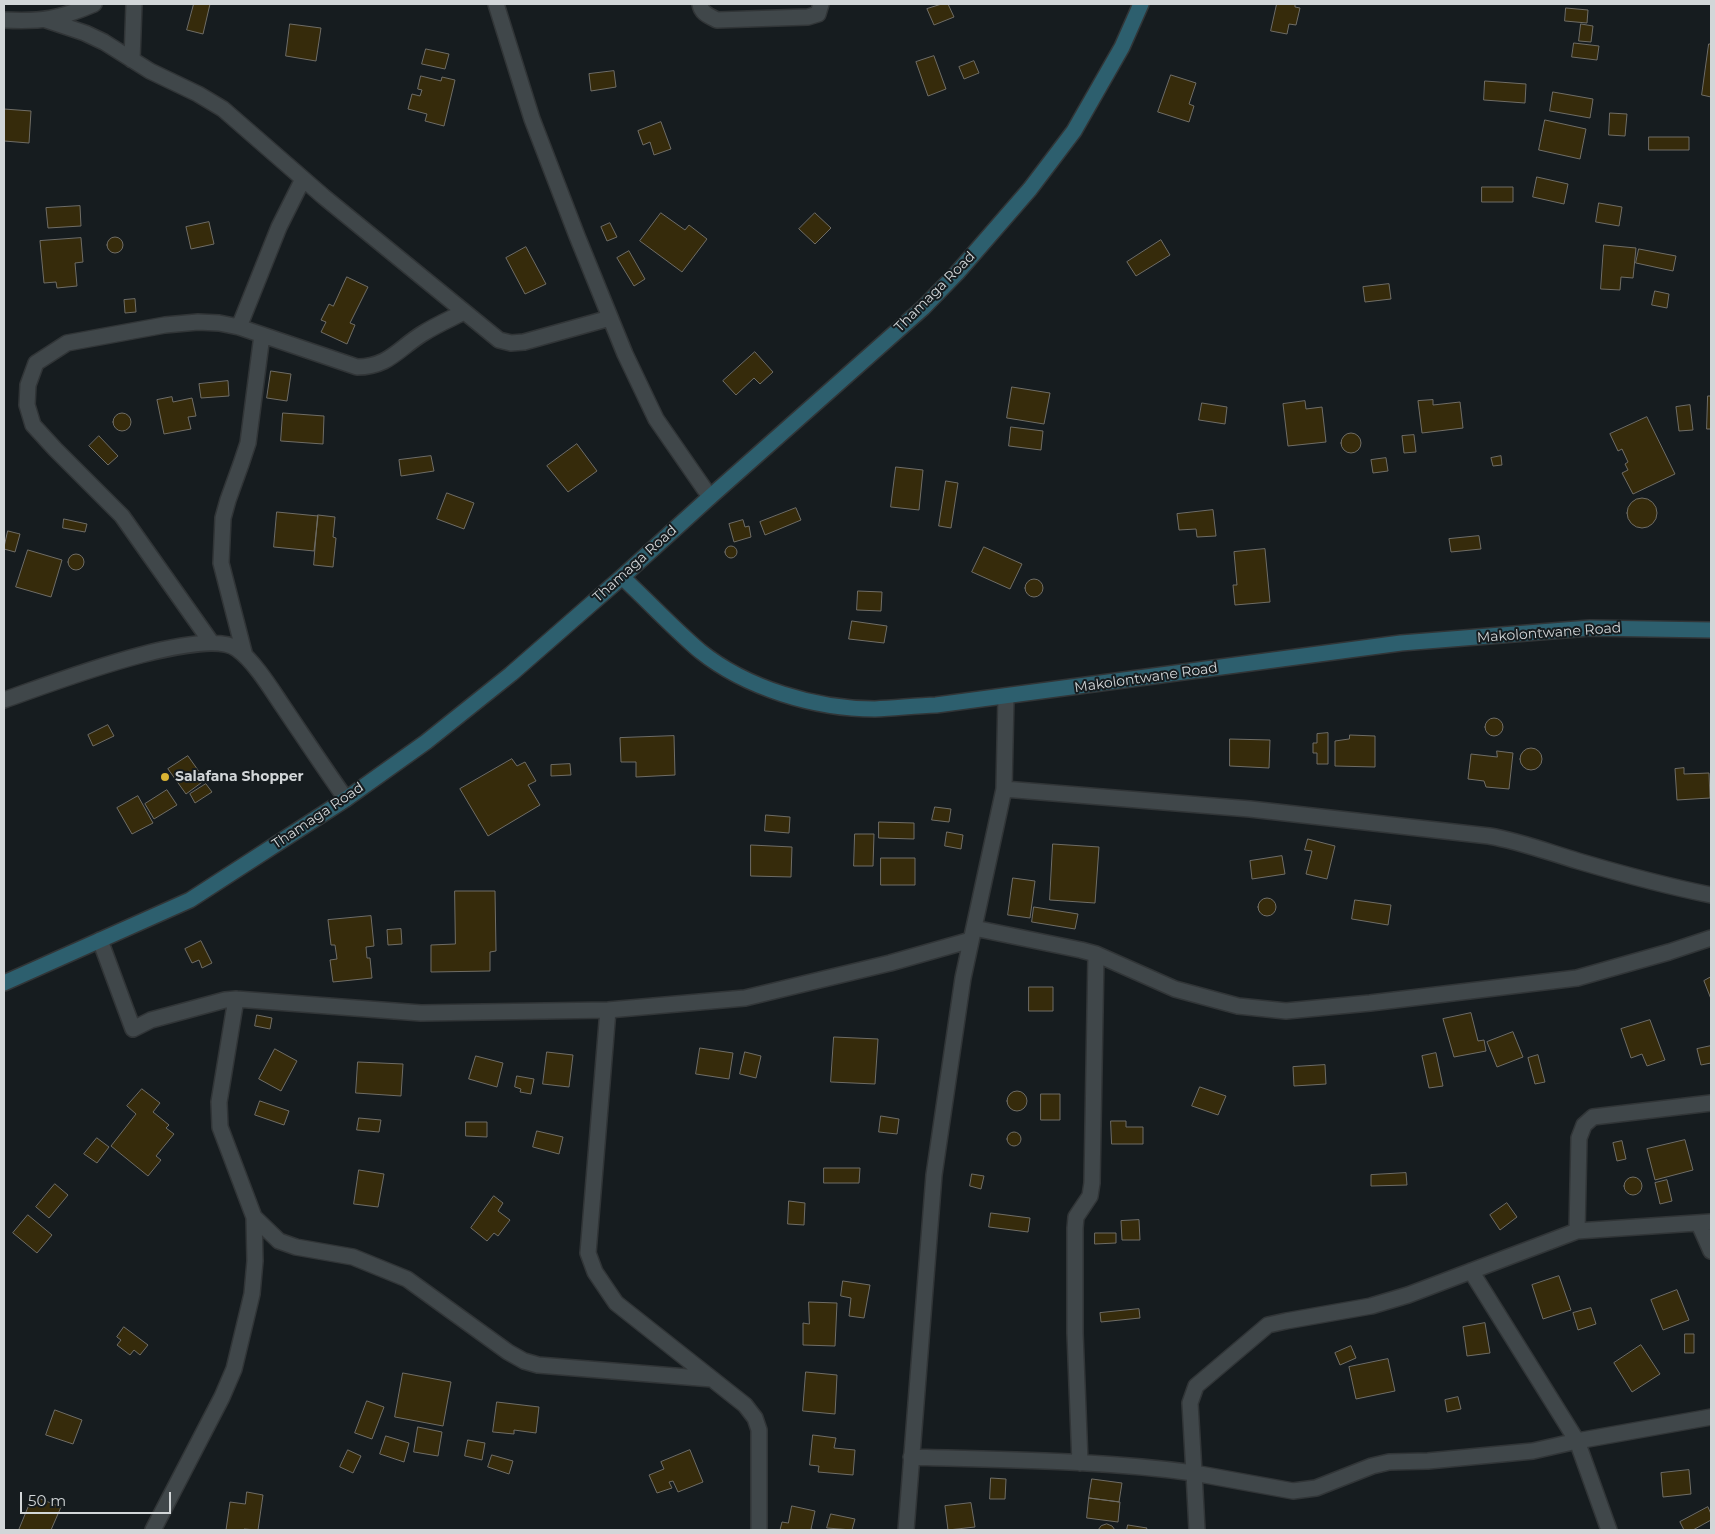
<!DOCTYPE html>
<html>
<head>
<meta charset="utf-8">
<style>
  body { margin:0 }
  #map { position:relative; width:1715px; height:1534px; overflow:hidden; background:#161c1f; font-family:Montserrat,sans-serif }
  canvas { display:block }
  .frame { position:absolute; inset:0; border:5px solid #d2d6d8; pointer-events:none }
  .scale { position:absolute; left:20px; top:1492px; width:151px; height:22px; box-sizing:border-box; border:2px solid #d2d6d8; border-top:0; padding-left:6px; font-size:15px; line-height:18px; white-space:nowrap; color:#d2d6d8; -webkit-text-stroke:4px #161c1f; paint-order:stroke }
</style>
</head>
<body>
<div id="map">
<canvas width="1715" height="1534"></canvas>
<div class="frame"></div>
<div class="scale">50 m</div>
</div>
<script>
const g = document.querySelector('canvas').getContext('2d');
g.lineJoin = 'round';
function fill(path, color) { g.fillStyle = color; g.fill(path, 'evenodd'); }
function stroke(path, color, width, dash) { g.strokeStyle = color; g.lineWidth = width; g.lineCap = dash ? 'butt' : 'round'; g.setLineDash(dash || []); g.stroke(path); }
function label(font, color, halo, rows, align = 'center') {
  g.font = font + ' Montserrat,sans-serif'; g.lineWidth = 4; g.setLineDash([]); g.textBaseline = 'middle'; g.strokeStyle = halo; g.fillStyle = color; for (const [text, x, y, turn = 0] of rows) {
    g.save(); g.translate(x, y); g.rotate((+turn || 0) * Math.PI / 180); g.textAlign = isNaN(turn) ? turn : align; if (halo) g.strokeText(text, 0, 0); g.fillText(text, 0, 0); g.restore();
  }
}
const building = new Path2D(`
  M194,4h16l-7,30 -16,-4z
  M942,4h6l6,13 -20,8 -7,-16z
  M1277,4h18v3l5,1 -4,17 -7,-1 -2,10 -16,-3z
  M1566,8l22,2 -1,13 -22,-2z
  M290,24l31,4 -5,33 -30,-5z
  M1581,24l12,2 -2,16 -12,-1z
  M1574,43l25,3 -2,14 -25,-3z
  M1709,44h2v53l-9,-2z
  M426,49l23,5 -4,15 -23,-5z
  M934,56l12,33 -18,7 -12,-34z
  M974,61l5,12 -15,6 -5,-12z
  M614,71l2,16 -25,4 -2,-17z
  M1171,75l25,8 -7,21 5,2 -5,16 -31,-10z
  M421,76l20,5 1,-4 13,3 -11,46 -19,-5 2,-7 -19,-5 4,-15 8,2 2,-6 -4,-1z
  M1485,81l41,3 -1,19 -41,-3z
  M1553,92l40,7 -3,19 -40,-7z
  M4,109l27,2 -2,32 -25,-2z
  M1610,113l17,1 -2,22 -16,-1z
  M1545,120l41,9 -6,30 -41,-9z
  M661,122l10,27 -17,6 -4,-13 -7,3 -5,-14z
  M1649,137h40v13h-40z
  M1537,177l31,7 -4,20 -31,-7z
  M1482,187h31v15h-31z
  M1599,203l23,4 -3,19 -23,-4z
  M80,206l1,20 -33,2 -2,-20z
  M661,213l24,17 4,-5 18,14 -25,33 -42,-31z
  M815,213l16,15 -16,16 -16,-15z
  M209,222l5,22 -23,5 -5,-22z
  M610,223l7,14 -10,4 -6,-14z
  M107 245a8 8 0 1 1 16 0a8 8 0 1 1-16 0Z
  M81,238l2,24 -8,1 2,23 -20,2 -1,-6 -12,1 -4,-42z
  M1161,240l9,15 -34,21 -9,-14z
  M1604,245l32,3 -3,30 -12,-1 -1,13 -19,-1z
  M526,247l20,37 -21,10 -19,-36z
  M1639,249l37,7 -3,15 -37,-8z
  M629,251l16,28 -11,7 -17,-28z
  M347,277l21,10 -18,36 5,2 -8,19 -26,-12 5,-10 -5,-2 8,-16 4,2z
  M1389,284l2,15 -26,3 -2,-15z
  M1655,291l14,3 -2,14 -15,-3z
  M135,299l1,13 -11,1 -1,-13z
  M755,352l18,20 -13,12 -6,-6 -18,17 -13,-14z
  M271,371l20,3 -4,27 -20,-3z
  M228,381l1,15 -28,2 -2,-14z
  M1012,387l38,6 -6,31 -37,-6z
  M1708,396h3v33h-4z
  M172,397l1,5 19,-4 4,18 -8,1 3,12 -27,5 -7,-34z
  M1433,400v5l27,-3 3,26 -41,5 -4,-32z
  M1305,401l1,8 16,-2 4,35 -38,4 -5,-42z
  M1202,403l25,4 -2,17 -26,-4z
  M1690,405l3,25 -14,1 -3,-24z
  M113 422a9 9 0 1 1 18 0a9 9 0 1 1-18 0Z
  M283,413l41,3 -1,28 -42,-3z
  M1647,417l28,57 -42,20 -11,-21 6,-3 -3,-6 3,-2 -6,-13 -4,2 -8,-17z
  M1011,427l32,4 -2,19 -32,-4z
  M1341 443a10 10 0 1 1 20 0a10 10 0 1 1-20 0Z
  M1414,435l2,17 -12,1 -2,-17z
  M99,436l19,20 -10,9 -19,-19z
  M577,444l20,27 -29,21 -21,-26z
  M431,456l3,15 -33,5 -2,-16z
  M1501,456l1,9 -9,1 -2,-8z
  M1386,458l2,13 -15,2 -2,-13z
  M896,467l27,3 -4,40 -28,-3z
  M946,481l12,2 -7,45 -12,-2z
  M447,493l27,10 -10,26 -27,-10z
  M1627 513a15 15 0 1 1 30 0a15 15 0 1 1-30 0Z
  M796,508l5,12 -36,15 -5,-13z
  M1213,510l3,26 -19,1 -1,-8 -17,1 -2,-16z
  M277,512l41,4 -4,35 -40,-4z
  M318,515l17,2 -2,20 3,1 -3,29 -19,-2z
  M64,519l23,5 -2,8 -22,-4z
  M743,520l2,7 4,-1 2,11 -17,5 -5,-18z
  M8,531l12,3 -5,18 -11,-3z
  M1479,536l2,13 -30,3 -2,-13z
  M725 552a6 6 0 1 1 12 0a6 6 0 1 1-12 0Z
  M984,547l38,17 -12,25 -38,-17z
  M1265,549l5,53 -35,3 -2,-20h4l-3,-33z
  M28,550l34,10 -11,37 -35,-10z
  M68 562a8 8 0 1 1 16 0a8 8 0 1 1-16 0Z
  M1025 588a9 9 0 1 1 18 0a9 9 0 1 1-18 0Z
  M858,591l24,1 -1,19 -24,-1z
  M852,621l35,5 -3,17 -35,-4z
  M1485 727a9 9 0 1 1 18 0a9 9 0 1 1-18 0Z
  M108,725l6,11 -21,10 -5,-11z
  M1328,733v31h-11v-11h-4v-10h4v-9z
  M1350,735l25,1v31l-40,-1v-25l14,-2z
  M674,736l1,39 -39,2v-15h-15l-1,-24z
  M1230,739l40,1 -1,28 -39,-2z
  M1520 759a11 11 0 1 1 22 0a11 11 0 1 1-22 0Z
  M1497,751l16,2 -4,36 -23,-2 -2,-6 -16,-2 3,-25 26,3z
  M188,756l17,24 -19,14 -18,-25z
  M512,759l5,7 8,-4 11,19 -8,4 12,20 -52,31 -28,-47z
  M570,764l1,11 -20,1v-11z
  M1684,768v6l25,-1 1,25 -33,2 -2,-31z
  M206,784l6,8 -17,11 -5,-9z
  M167,790l10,15 -23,14 -9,-15z
  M138,796l15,27 -21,11 -15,-26z
  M935,807l16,2 -2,13 -17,-2z
  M766,815l24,2 -1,16 -24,-2z
  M879,822l35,1v16l-35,-1z
  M947,832l16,3 -2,14 -16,-3z
  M855,834h19l-1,32h-19z
  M1308,839l27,7 -8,33 -21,-5 6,-23 -7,-1z
  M1053,844l46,3 -4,56 -45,-3z
  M751,845l41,2 -1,30 -40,-1z
  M1282,856l3,18 -33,5 -2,-18z
  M881,858h34v27h-34z
  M1013,878l22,3 -5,37 -22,-3z
  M455,891h40l1,60 -6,1v19l-59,1v-27l24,-1z
  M1258 907a9 9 0 1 1 18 0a9 9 0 1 1-18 0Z
  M1355,900l36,5 -3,20 -36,-6z
  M1034,907l44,7 -3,15 -43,-7z
  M371,916l3,30 -8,1 1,11h3l2,20 -39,4 -3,-22 7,-1 -2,-14h-4l-3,-25z
  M401,929l1,15 -14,1 -1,-15z
  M201,941l11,22 -10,5 -3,-8 -7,3 -7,-14z
  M1711,977v22l-7,-18z
  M1029,987h24v24h-24z
  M1471,1013l7,28 6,-1 2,11 -32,6 -11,-38z
  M257,1015l15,3 -2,11 -15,-3z
  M1650,1020l15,40 -18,6 -5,-12 -11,4 -10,-29z
  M1513,1032l10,25 -26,10 -10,-25z
  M834,1037l44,2 -3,45 -44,-2z
  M1711,1046v17l-10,2 -4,-16z
  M700,1048l33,5 -4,26 -33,-5z
  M275,1049l22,12 -16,30 -22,-12z
  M547,1052l26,3 -4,32 -26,-3z
  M745,1052l16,4 -5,22 -16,-4z
  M1436,1053l7,33 -14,2 -7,-32z
  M1538,1055l7,27 -10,2 -7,-26z
  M476,1056l27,7 -6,24 -28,-8z
  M358,1062l45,2 -2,32 -45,-3z
  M1325,1065l1,19 -32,2 -1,-19z
  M517,1076l17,3 -3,15 -11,-2 1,-3 -6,-2z
  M1200,1087l26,9 -8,19 -26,-9z
  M142,1089l18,14 -7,9 16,13 -3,3 8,6 -18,22 5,4 -13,16 -37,-30 25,-32 -9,-8z
  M1007 1101a10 10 0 1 1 20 0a10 10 0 1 1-20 0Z
  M1041,1094h19v26h-19z
  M260,1101l29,10 -5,14 -29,-10z
  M881,1116l18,3 -2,15 -18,-2z
  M359,1118l22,2 -2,12 -22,-2z
  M1111,1121h15v6h17v17h-31z
  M466,1122h21v15l-21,-1z
  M537,1131l26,6 -4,17 -26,-7z
  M1007 1139a7 7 0 1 1 14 0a7 7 0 1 1-14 0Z
  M97,1138l12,9 -12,16 -13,-9z
  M1685,1140l8,30 -38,10 -8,-31z
  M1622,1141l4,18 -9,2 -4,-18z
  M824,1168h36l-1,15h-35z
  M359,1170l25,4 -6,33 -24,-3z
  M1406,1173l1,12 -36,1v-11z
  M972,1174l12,2 -3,13 -11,-3z
  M1624 1186a9 9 0 1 1 18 0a9 9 0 1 1-18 0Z
  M1667,1180l5,21 -12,3 -5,-21z
  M55,1184l13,11 -19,23 -13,-11z
  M494,1196l9,7 -5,8 12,9 -12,16 -4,-3 -7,8 -16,-13z
  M789,1201l16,2 -1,22 -16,-1z
  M1507,1203l10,14 -17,13 -10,-15z
  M991,1213l39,5 -2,14 -39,-5z
  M28,1215l24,20 -15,18 -24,-20z
  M1139,1220l1,20h-18l-1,-19z
  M1095,1233h21v10l-21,1z
  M1559,1276l12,34 -28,9 -11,-34z
  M843,1281l27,4 -6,33 -15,-2 2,-18 -10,-2z
  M1677,1290l12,30 -26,10 -12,-30z
  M809,1302l28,1 -2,43 -32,-1v-22l6,1z
  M1591,1308l5,16 -18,6 -5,-17z
  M1139,1309l1,9 -39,4 -1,-9z
  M1485,1323l5,30 -23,3 -4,-29z
  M124,1327l24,18 -8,10 -6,-5 -4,5 -13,-10 4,-5 -4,-3z
  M1685,1334h9v19h-9z
  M1641,1345l19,29 -28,18 -18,-29z
  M1351,1346l5,12 -16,7 -5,-12z
  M1388,1359l7,32 -39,8 -7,-32z
  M806,1372l31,3 -2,39 -32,-3z
  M403,1373l48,9 -8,44 -48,-9z
  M1458,1397l3,12 -14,3 -2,-12z
  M367,1401l17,6 -12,32 -17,-6z
  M497,1402l42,5 -3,26 -22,-3v4l-21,-2z
  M55,1410l27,10 -9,24 -27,-9z
  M418,1427l24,5 -4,24 -24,-4z
  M813,1435l23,3 -2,10 21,2 -2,25 -35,-3 1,-6 -9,-1z
  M386,1436l23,7 -5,19 -24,-8z
  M468,1440l17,3 -3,17 -17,-4z
  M348,1450l13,6 -8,17 -13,-6z
  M690,1450l13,32 -25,10 -5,-11 -4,1 3,6 -15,5 -8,-18 15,-6 -3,-7z
  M492,1455l21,6 -4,13 -21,-7z
  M1689,1470l2,24 -28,3 -2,-24z
  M991,1478l15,1 -1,20h-15z
  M1092,1479l30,4 -3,19 -30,-4z
  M247,1492l16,3 -5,35 -14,-1v1h-18l4,-28 15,2z
  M33,1496l28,11 -10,23h-32z
  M1089,1498l31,4 -2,20 -31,-4z
  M971,1503l4,24 -27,3 -3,-24z
  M792,1506l23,5 -4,18 5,1h-36l2,-8 6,1z
  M1708,1507l3,7v6l-18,10h-9l-4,-8z
  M831,1514l24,5 -3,11 -25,-2z
  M1107,1524l5,2 3,4h-17l3,-4z
  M1128,1525l19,3 -1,2h-19z`);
fill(building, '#362b0b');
stroke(building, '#6f6d66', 1);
const minor = new Path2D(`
  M496,4l36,115 45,117 48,118 31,65 54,78
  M700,4c1,9 9,12 17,16l91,-3 10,-3 3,-10
  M4,20c38,2 55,-1 90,-16
  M46,20l39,13 19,9 46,29 48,23 25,15 101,88 175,143 12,3 13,-1 86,-24
  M132,60l2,-56
  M239,327l40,-100 24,-48
  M211,642l-89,-126 -67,-67 -22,-24 -6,-20 1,-20 8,-22 31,-20 98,-18 33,-3 21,1 20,4 118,40c31,0 41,-18 65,-33 14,-9 28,-15 42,-22
  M245,656l-24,-93 2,-45 5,-18 13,-36 7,-21 14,-108
  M4,700c41,-14 199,-76 233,-51 17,12 33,38 45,56 21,31 42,63 64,94
  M1004,789l246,20 239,27c30,5 59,16 89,25 44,13 88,25 133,34
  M974,928l107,22 15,4 79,35 63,17 48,5 84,-8 207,-25 92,-26 42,-14
  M100,940l33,89 18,-9 74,-20 11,-1 185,14 187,-3 137,-12 145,-35 81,-23
  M608,1010l-20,243 7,19 21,31 129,102 10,13 4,12v100
  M254,1217l25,24 17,6 57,10 54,22 101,73 16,9 14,4 174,14
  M1699,1224l12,27
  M1577,1231l2,-93 5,-13 9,-8 118,-14
  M1471,1271l106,170 32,89
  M911,1457c94,3 189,3 283,16l-4,-70 6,-17 72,-61 18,-4 85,-15 37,-11 169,-64 134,-9
  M1080,1463l-5,-130v-105l1,-11 14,-21 2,-13 4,-229
  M153,1530l69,-133 12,-28 18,-75 3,-33 -1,-44 -34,-90 -1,-25 17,-103
  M906,1530l28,-355 29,-197 41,-189 2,-93
  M1197,1530l-3,-57 99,18 23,-3 56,-22 17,-4 39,-1 105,-10 44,-10 134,-24`);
const secondary = new Path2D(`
  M622,577c26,24 51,51 78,74 46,37 115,58 175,58 20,-1 40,-3 61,-4l465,-62 189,-15 121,2
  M4,983l186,-83 156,-101 80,-57 85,-68 111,-97 88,-80 213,-189 34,-35 73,-84 44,-58 48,-84 19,-43`);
stroke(minor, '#313537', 18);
stroke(secondary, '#313537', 18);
stroke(minor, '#40474a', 15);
stroke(secondary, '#2d5f6e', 15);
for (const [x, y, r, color] of [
  [165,777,5,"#dab333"]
]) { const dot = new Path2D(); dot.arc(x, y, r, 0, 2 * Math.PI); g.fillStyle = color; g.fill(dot); stroke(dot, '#161c1f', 2); }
label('14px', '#d2d6d8', '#161c1f', [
  ["Thamaga Road",935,292,-45],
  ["Thamaga Road",635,564,-42],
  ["Makolontwane Road",1549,633,-4],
  ["Makolontwane Road",1146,678,-8],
  ["Thamaga Road",318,816,-34]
]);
label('bold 14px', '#d2d6d8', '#161c1f', [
  ["Salafana Shopper",175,777]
], 'left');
</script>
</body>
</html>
